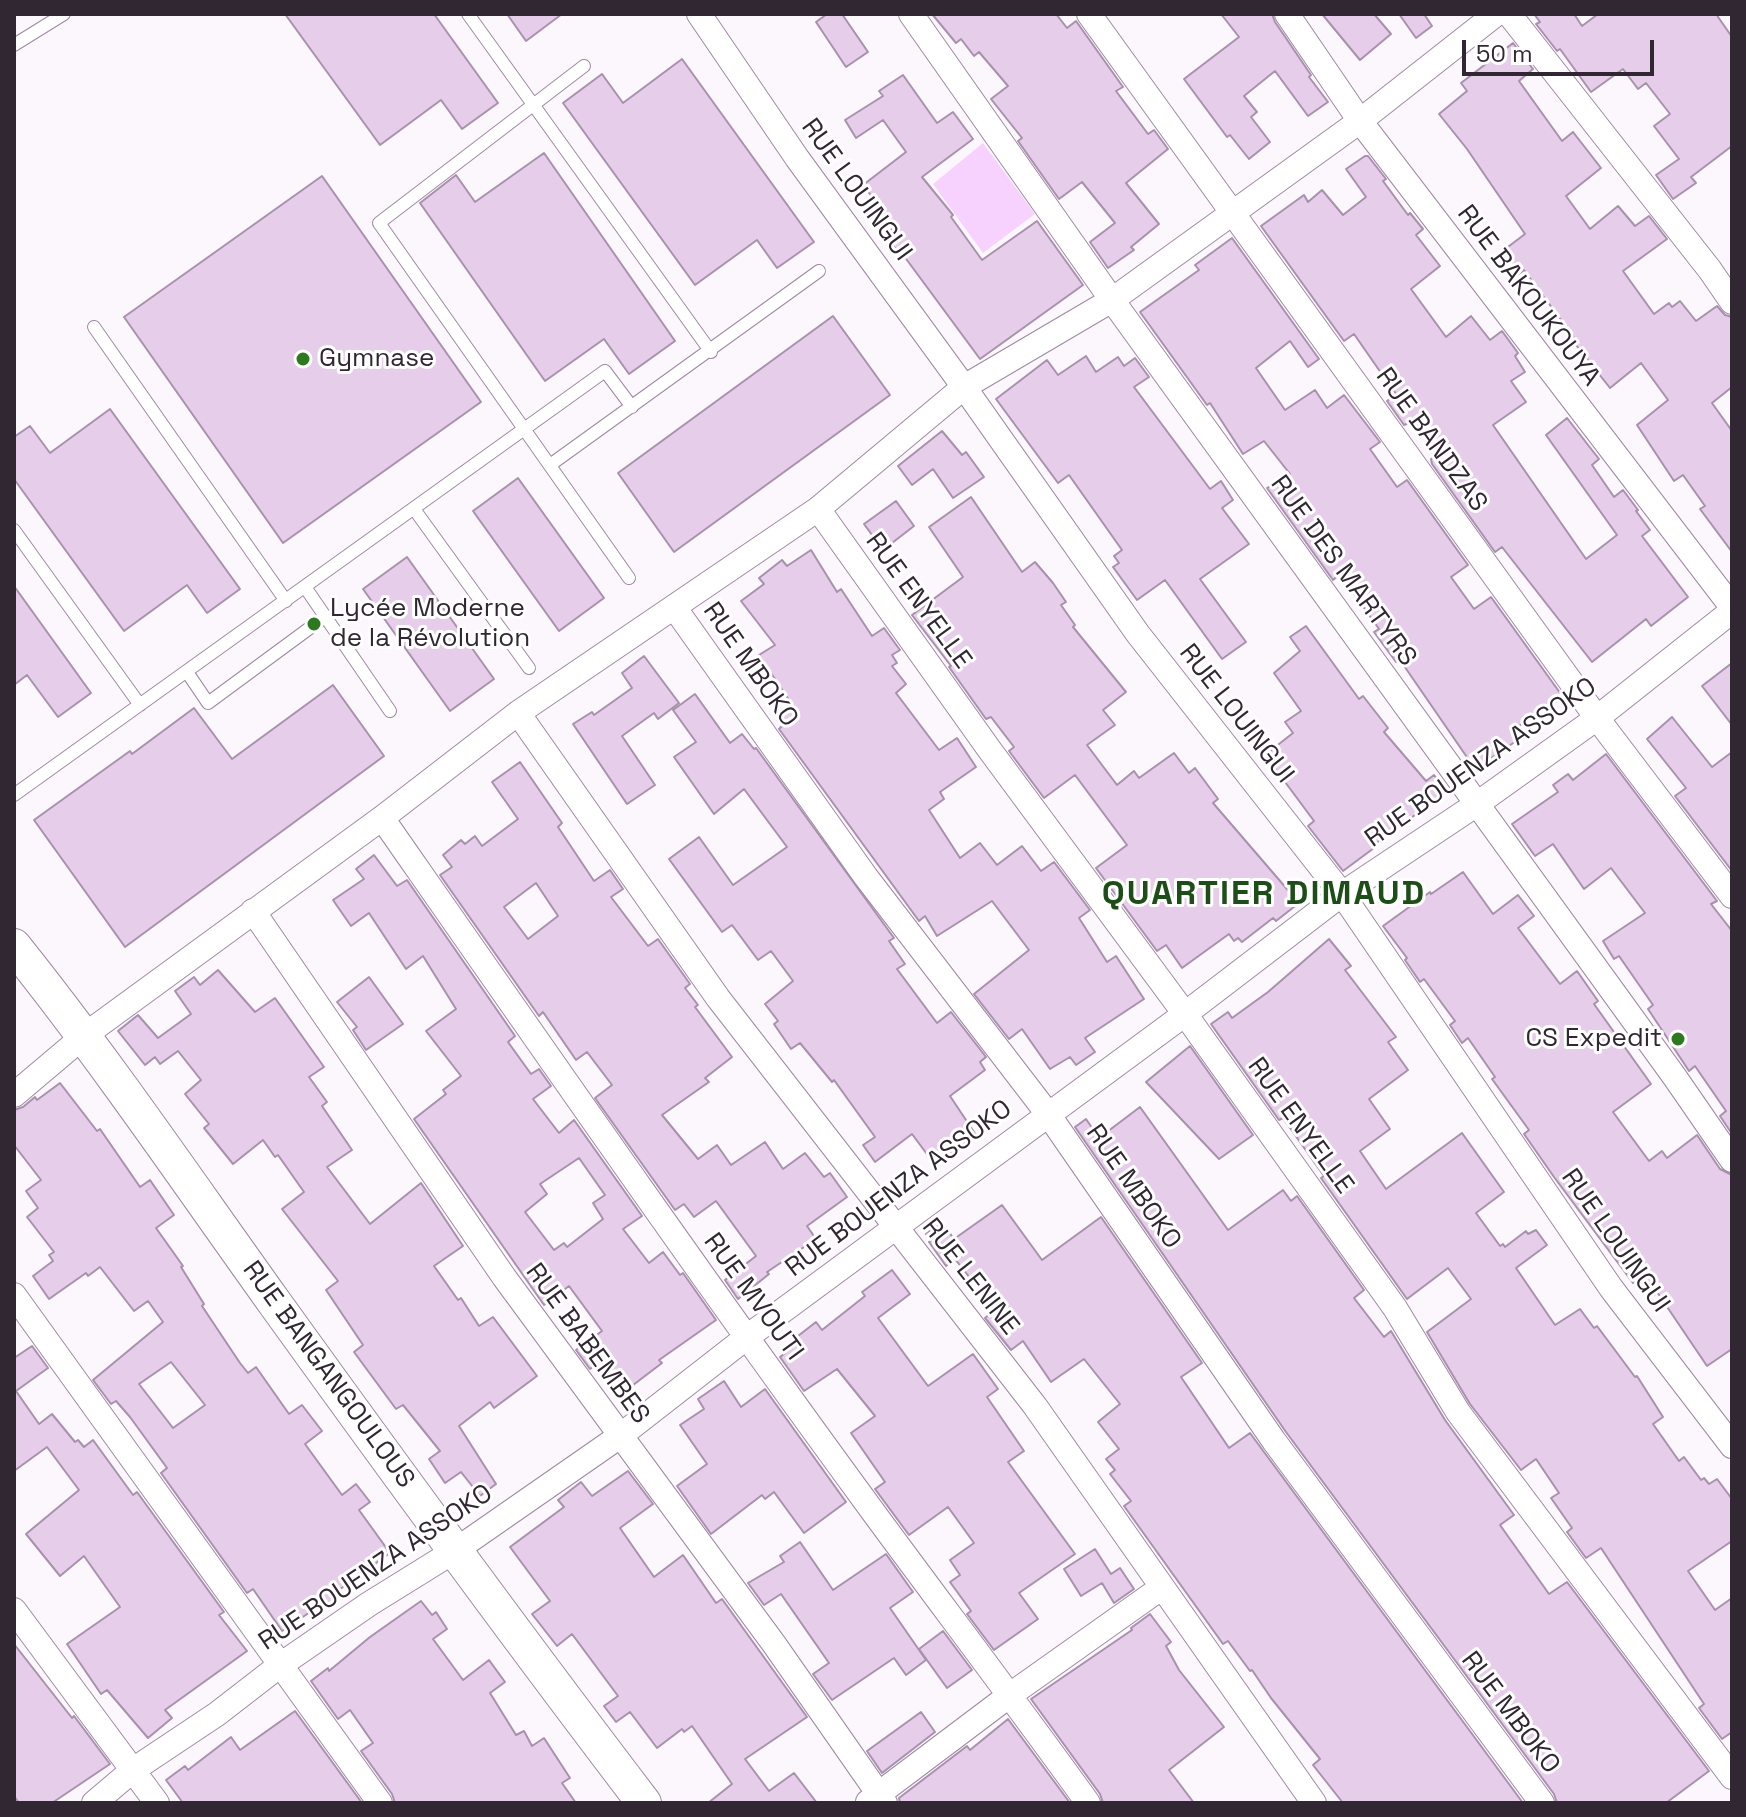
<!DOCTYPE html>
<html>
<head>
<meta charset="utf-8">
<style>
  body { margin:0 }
  #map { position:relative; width:1746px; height:1817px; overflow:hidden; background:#fcf7fd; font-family:"Space Grotesk",sans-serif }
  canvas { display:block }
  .frame { position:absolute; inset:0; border:16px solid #302732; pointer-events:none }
  .scale { position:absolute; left:1462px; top:40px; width:192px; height:36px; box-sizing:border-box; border:4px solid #302732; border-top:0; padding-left:10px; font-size:24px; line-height:28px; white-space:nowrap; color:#302732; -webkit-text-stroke:6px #fff; paint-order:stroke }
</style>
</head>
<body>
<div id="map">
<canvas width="1746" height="1817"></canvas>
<div class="frame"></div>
<div class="scale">50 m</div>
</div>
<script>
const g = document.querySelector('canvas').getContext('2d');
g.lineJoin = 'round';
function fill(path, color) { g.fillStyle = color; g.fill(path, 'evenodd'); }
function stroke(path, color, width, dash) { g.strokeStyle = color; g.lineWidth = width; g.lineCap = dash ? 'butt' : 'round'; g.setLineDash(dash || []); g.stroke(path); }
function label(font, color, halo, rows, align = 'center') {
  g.font = font + ' "Space Grotesk",sans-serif'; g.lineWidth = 6; g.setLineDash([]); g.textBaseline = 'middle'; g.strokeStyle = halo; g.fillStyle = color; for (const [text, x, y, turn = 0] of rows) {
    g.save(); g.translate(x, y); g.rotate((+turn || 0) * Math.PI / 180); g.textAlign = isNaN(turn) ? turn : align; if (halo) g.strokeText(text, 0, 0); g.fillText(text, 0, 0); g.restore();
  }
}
fill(new Path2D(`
  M983,143l52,71 -52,39 -50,-69z`), '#f8d2fe');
const building = new Path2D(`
  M285,14h149l64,89 -36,26 -21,-29 -61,45z
  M507,14h55l-36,27z
  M827,14h15l26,38 -22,15 -30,-45z
  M932,14h124l11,14 9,-7 47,66 -7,4 32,43 6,-4 14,19 -42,34 33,41 -28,23 3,3 -26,18 -18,-26 25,-19 -33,-41 -23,17 -41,-58 4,-3 -31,-39 17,-13 -29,-34 -5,4 -13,-17 -5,4z
  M1221,14h51l3,8 36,53 -2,2 19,25 -20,14 -33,-45 -31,25 13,16 -6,5 19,25 -21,17 -19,-24 -3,2 -43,-58 55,-42z
  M1322,14h52l17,20 -31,26z
  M1399,14h25l8,12 -16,12z
  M1534,14h40l8,12 16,-12h118l16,23v109l-41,31 5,6 -23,16 -17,-24 23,-16 -25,-33 16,-12 -24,-31 -8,6 -15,-20 -32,23 -31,-43 -3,2 -21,-27 4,-2z
  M1513,43l20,26 -14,12 43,60 11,-9 28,36 -35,28 24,33 28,-23 17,20 14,-10 18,23 -44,32 31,43 15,-11 3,4 8,-6 16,20 21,-15 8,9 7,2v70l-20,16 20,28v121l-32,-43 5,-3 -22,-31 -9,6 -37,-56 31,-25 -27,-37 -31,25 -34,-43 2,-2 -54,-73 -11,9 -17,-23 29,-22 -58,-85 -28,-35 28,-23 -6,-8z
  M682,59l132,183 -37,26 -20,-28 -62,45 -132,-182 39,-29 21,29z
  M903,75l34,48 16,-11 20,27 -51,38 31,38 -2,2 31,43 55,-39 46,64 -103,74 -76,-103 -2,1 -18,-22 11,-8 -32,-42 43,-33 -23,-32 -27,18 -11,-18 38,-24 -4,-5z
  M544,153l131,188 -46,33 -25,-35 -59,42 -125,-178 36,-28 19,27z
  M1365,156h3l18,23 -3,2 25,34 2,-2 13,16 -7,6 24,31 -29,23 35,48 25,-21 19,24 12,-9 16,22 -3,3 10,16 -14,9 15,21 -33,23 93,134 31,-24 -71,-100 21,-17 32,41 -7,6 22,32 9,-7 15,20 -2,1 14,19 -8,6 46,61 -37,29 -5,-7 -54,43 -90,-115 -7,5 -63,-88 -1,-5 7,-5 -24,-33 -10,4 -17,-24 9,-7 -17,-24 -25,-36 -10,7 -83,-115 43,-31 4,7 14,-12 21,25 23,-18 -20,-28z
  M322,176l159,226 -198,141 -159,-226z
  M1232,238l87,121 -11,8 -18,-26 -34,27 29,42 30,-20 12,18 17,-13 36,47 -10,7 27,38 10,-7 61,85 -17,12 23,32 17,-12 72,100 -44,29 6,9 -44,30 -2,-3 -6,4 -73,-106 -4,2 -22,-30 5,-3 -39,-55 -7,6 -66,-92 23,-14 -26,-33 -21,13 -33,-51 -3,2 -67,-93 59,-42 -4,-5z
  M833,316l57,79 -216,157 -56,-79z
  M1086,356l10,16 22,-15 6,9 11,-8 14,19 -15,10 76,102 11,-8 12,19 -11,8 27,36 -49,35 46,63 -24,17 -57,-79 -28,20 -24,-33 6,-4 -5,-7 8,-6 -53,-75 -11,8 -62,-84 51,-39 11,15z
  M110,409l130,180 -33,24 -20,-28 -63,46 -110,-152v-42l16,-11 20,27z
  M942,431l20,24 4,-3 18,25 -31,21 -20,-29 -21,16 -14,-19z
  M518,478l86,120 -45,33 -86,-120z
  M971,497l51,75 13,-10 18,21 13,19 -5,3 14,20 -2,2 53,65 -23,18 12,15 -28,20 30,40 17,-14 5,7 35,-25 15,20 6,-5 23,31 -5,4 86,100 -23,18 -3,-3 -31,24 -4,-4 -4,3 -5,-7 -47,34 -16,-23 -9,6 -61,-83 31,-23 -52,-70 -31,23 -35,-47 5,-4 -23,-30 -5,2 -37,-52 2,-1 -39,-51 51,-38 -34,-50z
  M896,501l18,25 -31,24 -19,-26z
  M811,550l26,42 4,-3 31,47 12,-8 16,22 -8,5 5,8 -5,3 14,18 -10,9 43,57 18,-12 19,29 -36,25 4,7 -15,11 31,48 20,-15 17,22 25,-19 19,25 13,-9 36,48 -11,8 28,44 9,-6 28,43 -59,39 10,14 -19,13 -6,-8 -20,12 -28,-40 -13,10 -35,-45 55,-44 -37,-49 -55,35 -12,-20 -6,5 -140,-192 5,-5 -5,-7 14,-11 -34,-51 16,-10 -34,-44 23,-17 -5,-6 23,-18 5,6z
  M407,557l87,122 -44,32 -87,-122z
  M14,586l77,107 -33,24 -31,-42 -13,10z
  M1306,626l53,73 4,-3 25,32 -4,4 42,49 8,-6 13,17 -75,54 2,2 -31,23 -35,-45 6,-5 -49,-66 28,-22 -8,-11 16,-11 -27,-38 26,-22 -10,-14z
  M644,656l35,47 -21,16 -4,-6 -32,23 33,49 -28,19 -54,-80 19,-12 2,3 38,-27 -10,-15z
  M1732,663v62l-30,-39z
  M333,685l51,71 -259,191 -91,-127 96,-69 2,3 62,-46 38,51z
  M695,694l35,49 12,-9 12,15 2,-1 138,190 -5,3 16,23 -8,5 40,54 14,-11 35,45 -6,5 5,8 -35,26 26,39 -41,30 -23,-31 -37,28 -12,-17 12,-8 -41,-57 -2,2 -32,-39 -9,6 -17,-25 4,-3 -13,-17 28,-23 -22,-30 -13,9 -26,-35 -10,7 -53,-73 30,-22 34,48 54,-38 -43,-58 -30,25 -40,-57 22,-15 -23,-32z
  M1672,717l40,50 20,-15v119l-57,-75 11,-8 -39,-49z
  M1606,754l111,147 -6,3 21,27v203l-12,-18 6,-5 -31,-45 -6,5 -41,-62 5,-4 -34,-49 -5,3 -11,-18 42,-28 -34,-45 -27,21 -31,-45 -18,12 -23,-32 46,-32 -5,-7 15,-11 5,6z
  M520,762l42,61 -4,4 36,54 16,-11 13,19 -12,8 37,49 10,-7 32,45 -5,4 13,17 -3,2 37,50 -27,21 4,4 -47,33 36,44 19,-14 14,20 34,-23 18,27 22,-16 19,24 6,-4 17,24 -40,29 9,13 -49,33 2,2 -31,25 -13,-19 31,-24 -40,-55 -22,16 -10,-13 -9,6 -80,-112 17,-13 -25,-33 -11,8 -33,-48 -4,4 -99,-141 12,-8 -9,-12 18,-15 4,4 10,-8 7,10 36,-27 -26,-37zM536,883l22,33 -30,23 -24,-32z
  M374,855l23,31 10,-6 108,156 -7,6 23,32 8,-5 12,17 -18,13 26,34 15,-13 68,96 -19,13 26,34 14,-11 17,23 3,-2 33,47 -57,40 3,3 -38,29 -27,-28 -7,5 -14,-19 26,-19 -33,-45 -25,19 -130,-186 32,-25 -3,-4 18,-14 -35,-45 30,-22 -33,-53 -17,13 -37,-56 -18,13 -18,-26 31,-21 -8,-10zM579,1158l26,37 -12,8 10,16 -36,28 -3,-4 -10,7 -29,-38 22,-18 -7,-10z
  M1463,872l30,42 25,-19 16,21 -16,12 42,56 17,-13 21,30 -4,3 57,80 -38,28 36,49 13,-10 5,7 30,-23 23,34 12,6v174l-25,17 -50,-74 -3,3 -14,-18 -7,6 -79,-106 -30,-43 5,-4 -37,-51 3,-2 -27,-39 -6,5 -12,-18 5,-4 -31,-42 -4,3 -15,-22 2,-2 -24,-32 47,-34 1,2z
  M1329,939l22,27 -6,4 51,67 -8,5 20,28 -39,29 21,30 -30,22 26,38 76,-56 42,59 -28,21 24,33 3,-2 2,3 21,-16 2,3 8,-4 11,15 -31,23 39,57 25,-16 14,19 3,-2 38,51 2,-1 26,41 -10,7 26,37 5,-4 17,23 3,-2 5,6 8,-5 15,20v42l-44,30 27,39 17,-12v134l-10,7 -23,-31 5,-4 -103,-156 -15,10 -19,-26 5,-4 -21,-30 8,-5 -23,-34 -15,11 -51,-66 -43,-72 44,-33 -23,-31 -41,31 -86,-121 3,-2 -41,-58 -4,2 -68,-96 17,-12 4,6 36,-26z
  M218,970l37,42 20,-14 49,69 -15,10 18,25 -5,4 30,44 -25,17 43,57 51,-41 42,63 -29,20 24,34 3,-2 18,28 14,-9 44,59 -43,32 -4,-6 -31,24 37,58 -16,12 -19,-24 -16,11 -16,-24 11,-8 -37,-46 -7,4 -42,-57 9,-7 -37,-55 12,-9 -56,-72 22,-17 -26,-37 -3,2 -12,-17 -30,24 -29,-36 5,-4 -24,-30 16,-14 -23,-29 -18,13 -5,-7 -10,8 -27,-34 20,-16 20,23 33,-24 -16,-23 19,-14 6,8z
  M369,977l34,47 -37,26 -13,-20 4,-3 -20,-25z
  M1190,1046l63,89 -34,24 -73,-77z
  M60,1083l37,48 3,-2 40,58 10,-7 24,35 -18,13 27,38 -2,1 23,37 -2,2 38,57 8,10 8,-6 33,47 13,-9 20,26 -17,13 37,51 14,-11 14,18 -11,8 31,43 -51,37 4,5 -18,13 -3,-4 -40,27 -29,-42 -6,4 -86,-120 6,-5 -37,-51 -14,-16 -5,3 -18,-24 70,-58 -15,-21 -14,10 -34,-44 -12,9 -2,-3 -37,26 -16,-23 20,-15 -4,-6 5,-3 -27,-35 11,-9 -12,-17 15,-11 -27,-35v-35l9,-3 12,-10 2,3zM171,1362l34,43 -32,23 -34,-44z
  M1140,1107l88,123 55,-40 8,11 6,-5 67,94 -10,8 30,39 7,-6 54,89 69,95 -14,10 49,69 18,-12 142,189 -43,32h-109l-3,-9 -268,-362 -211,-305 11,-8 13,19z
  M1002,1205l40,55 59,-43 101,146 -21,14 48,71 21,-15 273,370h-180l-30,-38 7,-6 -49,-61 -19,-28 -2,1 -22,-30 -5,3 -99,-138 7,-5 -21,-27 5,-4 -9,-11 13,-10 -21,-27 22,-18 -36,-45 -33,23 -28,-41 -12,9 -26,-32 10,-8 -40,-51 -9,7 -17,-24 2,-2 -5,-6 16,-12 12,17z
  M892,1270l18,24 -32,24 50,68 45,-32 25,35 -11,8 37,54 -16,11 67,92 -56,39 19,26 -44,31 -27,-36 4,-3 -21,-29 10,-7 -10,-15 24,-17 -26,-36 -39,28 -34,-46 10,-7 -34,-49 24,-17 -38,-47 -33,22 -24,-34 13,-10 -4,-4 27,-21 6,8 43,-34 -3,-4z
  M32,1346l16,22 -32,23 23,33 13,-10 23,28 3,-2 6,7 9,-7 40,55 4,-3 87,120 -5,3 28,36 -82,59 7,8 -24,20 -41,-48 -6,4 -34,-50 53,-37 -36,-51 -24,20 -34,-42 53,-44 -32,-43 -33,24v-113z
  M724,1381l17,26 24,-18 81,113 -42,31 -30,-41 -9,7 -3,-4 -51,39 -34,-48 30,-22 -27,-39 24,-16 -6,-10z
  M628,1471l25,33 -33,24 34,49 29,-22 33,48 6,-4 85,118 -62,42 24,32 25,-18 23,30h-109l24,-19 -40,-58 -8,6 -2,-3 -25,19 -27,-36 -14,10 -12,-16 14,-10 -46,-62 -15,12 -25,-32 18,-13 -40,-54 54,-40 -6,-7 23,-18 11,14z
  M800,1542l33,48 53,-36 27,38 -23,16 36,52 -20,15 -12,-17 -62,42 -19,-26 16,-11 -48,-69 -17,11 -16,-22 36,-21 -4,-6z
  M1095,1549l16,25 9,-6 14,21 -20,14 -12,-20 -21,13 -17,-27z
  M421,1601l11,14 4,-3 11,17 -14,10 30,41 26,-20 16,22 -15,11 26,42 8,-4 8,15 12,-8 26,40 -8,5 14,20h-181l-3,-9 -31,-43 12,-8 -23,-33 -12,9 -27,-38 17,-13 1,3 41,-34z
  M1150,1614l21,28 -5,4 13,24 45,57 -55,43 25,33h-91l-3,-9 -69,-95 101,-69 -1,-2z
  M943,1631l29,39 -25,18 -28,-39z
  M14,1644l58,74 2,-2 36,48 -58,39h-33l-5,-7z
  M295,1711l67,92h-179l-17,-23 19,-14 3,4 43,-33 9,13z
  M921,1712l14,20 -53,41 -15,-22z
  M1008,1719l62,84h-170l-1,-5 68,-52 3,4z`);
fill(building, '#e6cdea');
stroke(building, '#a891ad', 2);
const lane = new Path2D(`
  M468,14l243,338
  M14,45l50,-31
  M584,66l-205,157 250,355
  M94,327l192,274
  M550,465l269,-194
  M414,509l115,159
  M14,530l126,175
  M305,587l85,124
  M187,672l21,31 118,-87
  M14,795l591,-424 27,36`);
const street = new Path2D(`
  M699,14l98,144 167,229 174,247 204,260 269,394 121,158
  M911,14l201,286 562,776 58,84
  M1089,14l508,704 135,178
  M1287,14l73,107 372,486
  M1509,14l201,256 22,32
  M818,509l171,240 196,265 210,294 63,104 274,365
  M674,607l192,270 182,237 226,327 268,362
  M518,713l200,285 317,408 279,397
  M382,818c161,231 322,463 489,691 72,98 146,195 217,294
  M253,911l251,366 270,367 111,159
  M14,1095l71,-60 297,-217 136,-105 300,-204 146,-122 148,-87 248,-179 136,-107
  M14,1295l366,508
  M14,1610l143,193
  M868,1802l142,-107 151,-107
  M94,1803l39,-33 84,-56 62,-48 90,-62 87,-54 164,-114 127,-99 438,-323 157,-120 135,-90 120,-86 135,-107`);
const secondary = new Path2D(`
  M14,946c92,115 174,236 260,356 121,168 244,336 370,501`);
stroke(lane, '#9f88a3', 14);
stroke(street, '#9f88a3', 26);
stroke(secondary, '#9f88a3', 36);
stroke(lane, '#fff', 12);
stroke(street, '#fff', 24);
stroke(secondary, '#fff', 34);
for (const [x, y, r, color] of [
  [303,359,8,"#2d7920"],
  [314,624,8,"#2d7920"],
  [1678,1039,8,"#2d7920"]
]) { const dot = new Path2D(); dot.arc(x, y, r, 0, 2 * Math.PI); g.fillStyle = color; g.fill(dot); stroke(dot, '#fff', 3); }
label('26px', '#302732', '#fff', [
  ["RUE LOUINGUI",856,190,54],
  ["RUE BAKOUKOUYA",1528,296,53],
  ["RUE BANDZAS",1431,440,54],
  ["RUE DES MARTYRS",1343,571,54],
  ["RUE ENYELLE",918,601,54],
  ["RUE MBOKO",750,665,55],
  ["RUE LOUINGUI",1236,714,52],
  ["RUE BOUENZA ASSOKO",1481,763,-35],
  ["RUE ENYELLE",1300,1126,54],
  ["RUE MBOKO",1133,1187,55],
  ["RUE BOUENZA ASSOKO",899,1189,-37],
  ["RUE LOUINGUI",1615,1241,55],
  ["RUE LENINE",970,1277,52],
  ["RUE MVOUTI",753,1297,54],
  ["RUE BABEMBES",587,1344,54],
  ["RUE BANGANGOULOUS",328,1375,54],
  ["RUE BOUENZA ASSOKO",376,1568,-34],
  ["RUE MBOKO",1510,1713,53]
]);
label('26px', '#302732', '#fff', [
  ["Gymnase",319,359],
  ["Lycée Moderne",330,609],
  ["de la Révolution",330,639],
  ["CS Expedit",1662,1039,"right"]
], 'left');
g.letterSpacing = '2px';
label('bold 34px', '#1e4e17', '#fff', [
  ["QUARTIER DIMAUD",1264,895]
]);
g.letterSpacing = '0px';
</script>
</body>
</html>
